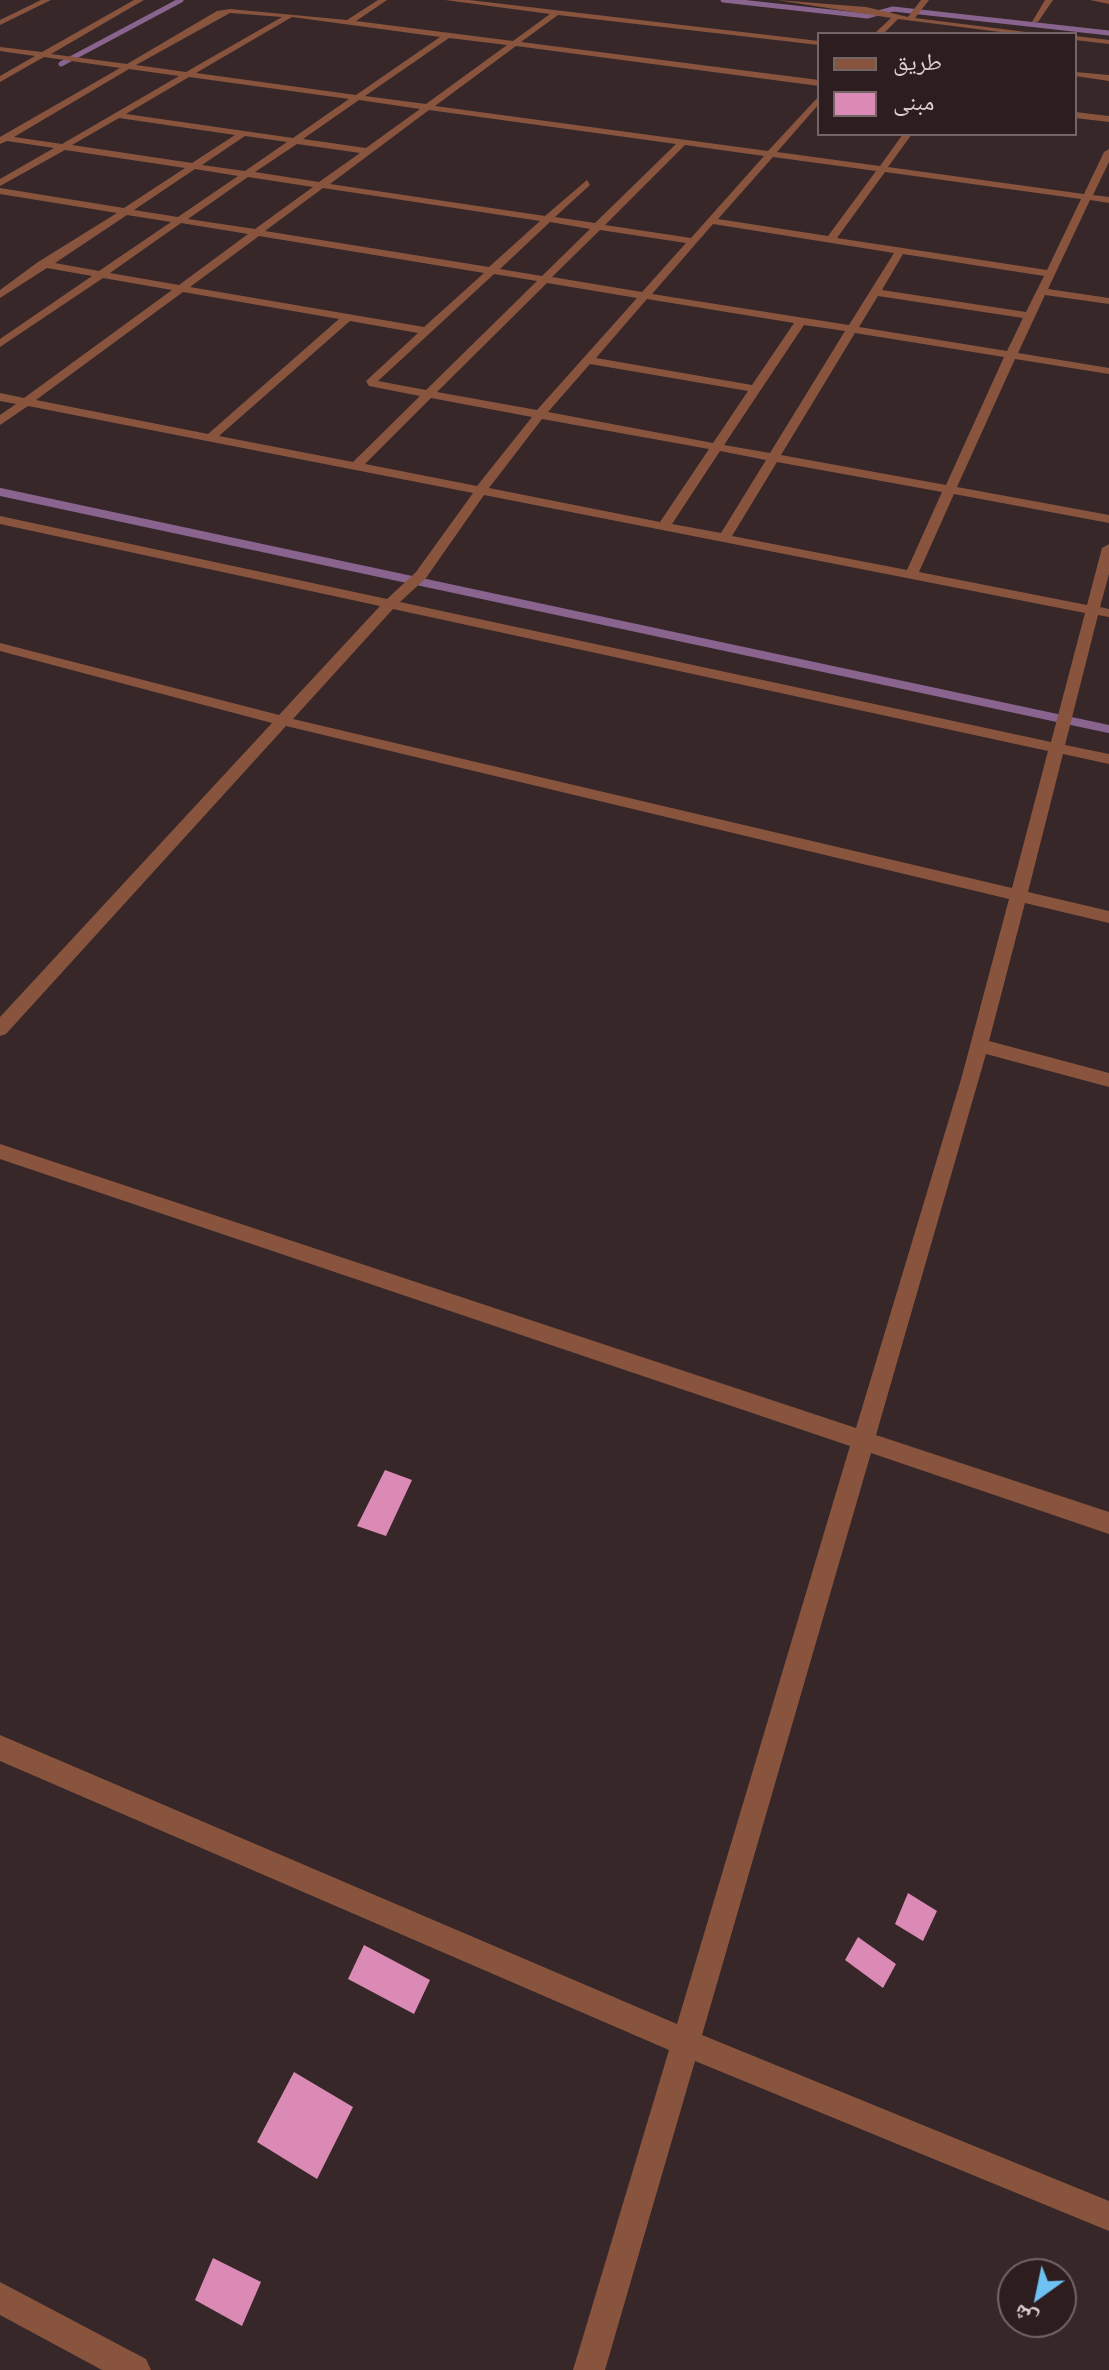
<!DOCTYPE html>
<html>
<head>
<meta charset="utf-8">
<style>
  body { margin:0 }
  #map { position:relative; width:1109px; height:2370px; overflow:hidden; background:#372728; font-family:"Asap Condensed","Noto Naskh Arabic",sans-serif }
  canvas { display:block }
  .legend { position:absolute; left:817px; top:32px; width:260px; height:104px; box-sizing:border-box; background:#2d1d1e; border:2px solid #736566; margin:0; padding:10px 14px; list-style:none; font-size:24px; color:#dbd0d1 }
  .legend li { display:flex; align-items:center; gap:16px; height:40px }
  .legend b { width:40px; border:2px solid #736566 }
  .north { position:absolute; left:997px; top:2258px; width:80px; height:80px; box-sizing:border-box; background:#2d1d1e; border:2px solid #736566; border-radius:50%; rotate:213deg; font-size:22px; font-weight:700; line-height:32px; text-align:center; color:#dbd0d1 }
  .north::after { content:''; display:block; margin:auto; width:28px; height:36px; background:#6dc2f3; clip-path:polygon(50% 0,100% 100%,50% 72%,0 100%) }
</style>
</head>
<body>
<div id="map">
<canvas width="1109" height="2370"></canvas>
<ul class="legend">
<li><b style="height:10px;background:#88543e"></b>طريق</li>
<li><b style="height:22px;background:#db8ab5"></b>مبنى</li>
</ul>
<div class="north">ش</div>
</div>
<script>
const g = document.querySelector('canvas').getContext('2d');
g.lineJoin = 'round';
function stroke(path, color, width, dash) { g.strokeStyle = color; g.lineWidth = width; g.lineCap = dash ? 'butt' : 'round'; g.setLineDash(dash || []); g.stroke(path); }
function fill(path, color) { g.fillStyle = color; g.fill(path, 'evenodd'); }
stroke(new Path2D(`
  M723,0l144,16 26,-7 216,24
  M61,64l120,-64`), '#88648e', 5);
stroke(new Path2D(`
  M0,492l1109,237`), '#88648e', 8);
fill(new Path2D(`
  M385,1470l27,10 -26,56 -29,-10z
  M908,1893l29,18 -14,30 -28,-17z
  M858,1937l38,27 -13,24 -38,-28z
  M364,1945l66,35 -16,34 -66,-35z
  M294,2072l59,35 -36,72 -60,-37z
  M213,2258l48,24 -19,44 -47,-26z`), '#db8ab5');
fill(new Path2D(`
  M41,0h10l-51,25v-5z
  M134,0h10l-93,54 76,10 90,-53 13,-2 117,11 31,-20h9l-31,21 157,20 37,-27 -105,-14h24l350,41v4l-261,-30 -37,27 298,38v6l-303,-40 -81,60 333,45 51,-55v8l-42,48 103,14 23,-32h9l-24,33 196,27 20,-42 5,-3v13l-16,33 16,2v6l-19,-3 -42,89 61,9v6l-64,-9 -27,58 91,15v6l-94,-15 -58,128 152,28v8l-155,-29 -35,78 168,33 15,-57 7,-4v30l-9,33 9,2v8l-11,-2 -33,130 44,9v10l-46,-10 -35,138 81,19v12l-84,-20 -36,138 120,32v14l-123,-33 -110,381 233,77v22l-238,-81 -169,582 407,166v30l-414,-170 -90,309h-32l96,-320 -669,-289v-26l677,289 173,-578 -850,-287v-15l856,284 106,-352 47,-177 -723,-173 -280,308 -6,2v-19l272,-294 -272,-72v-8l279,72 101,-109 -380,-82v-8l387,83 29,-27 57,-79 -445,-87 -28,19v-10l16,-11 -16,-3v-8l24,5 148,-108 -69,-12 -103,69v-8l92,-63 -45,-8 -47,30v-8l38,-28 79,-49 -117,-19v-6l124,20 61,-40 -120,-18 -65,36v-7l54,-31 -47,-7 -7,3v-7l120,-69 -76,-11 -44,25v-6l35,-20 -35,-5v-4l42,5zM230,13l52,4 -96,55 -50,-7zM292,17l148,20 -84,58 -160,-22zM449,38l58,7 -81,59 -61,-8zM129,69l50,7 -117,68 -48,-7zM189,77l160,22 -56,39 -167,-24zM359,100l61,9 -54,39 -63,-9zM429,110l247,34 -81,79 -40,-6 35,-32 -3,-5 -42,36 -215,-32zM119,118l116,17 -43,28 -120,-18zM245,136l42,6 -42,29 -43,-6zM297,144l63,9 -41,29 -64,-10zM685,145l79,11 -73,82 -86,-13zM773,157l103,14 -48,65 -110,-17zM195,169l43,7 -60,41 -44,-7zM885,172l196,27 -34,71 -210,-32zM248,177l65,10 -58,42 -67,-10zM323,188l217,33 -51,46 -224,-36zM127,215l44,7 -72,49 -44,-8zM550,222l40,7 -48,47 -42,-7zM181,223l67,11 -69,51 -69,-12zM713,224l181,29 -45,72 -197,-31zM600,230l86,13 -44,49 -90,-15zM259,236l225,37 -60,54 -234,-40zM903,254l141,22 -18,36 -144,-22zM494,274l43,7 -111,109 -48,-9zM547,283l90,15 -100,112 -100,-18zM183,292l156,27 -131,115 -172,-34zM878,296l145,22 -16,33 -148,-24zM647,299l147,24 -42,62 -156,-27zM350,321l68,12 -52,48 3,5 51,10 -67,66 -134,-26zM804,325l41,6 -75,122 -46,-8zM855,333l149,24 -58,128 -165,-30zM590,364l158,27 -35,52 -165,-31zM431,398l101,19 -55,69 -112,-22zM542,419l167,30 -49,73 -171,-34zM720,451l46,9 -45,73 -49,-9zM777,462l165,30 -35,78 -175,-34zM484,495l601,118 -34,129 -651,-140 26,-24zM393,609l655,142 -36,137 -719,-169z
  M777,0l89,7 42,10 13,-17h8l-14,18 127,16h-26l-118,-15 -15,15h-9l17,-16z
  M1045,0h8l-15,22h-6z
  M1090,0h19v4z
  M1075,36l34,4v4l-34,-4z
  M1075,72l34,3v6l-34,-5z
  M1075,112l34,4v6l-34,-4z
  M0,2282l146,77 5,11h-49l-102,-55z`), '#88543e');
</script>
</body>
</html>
